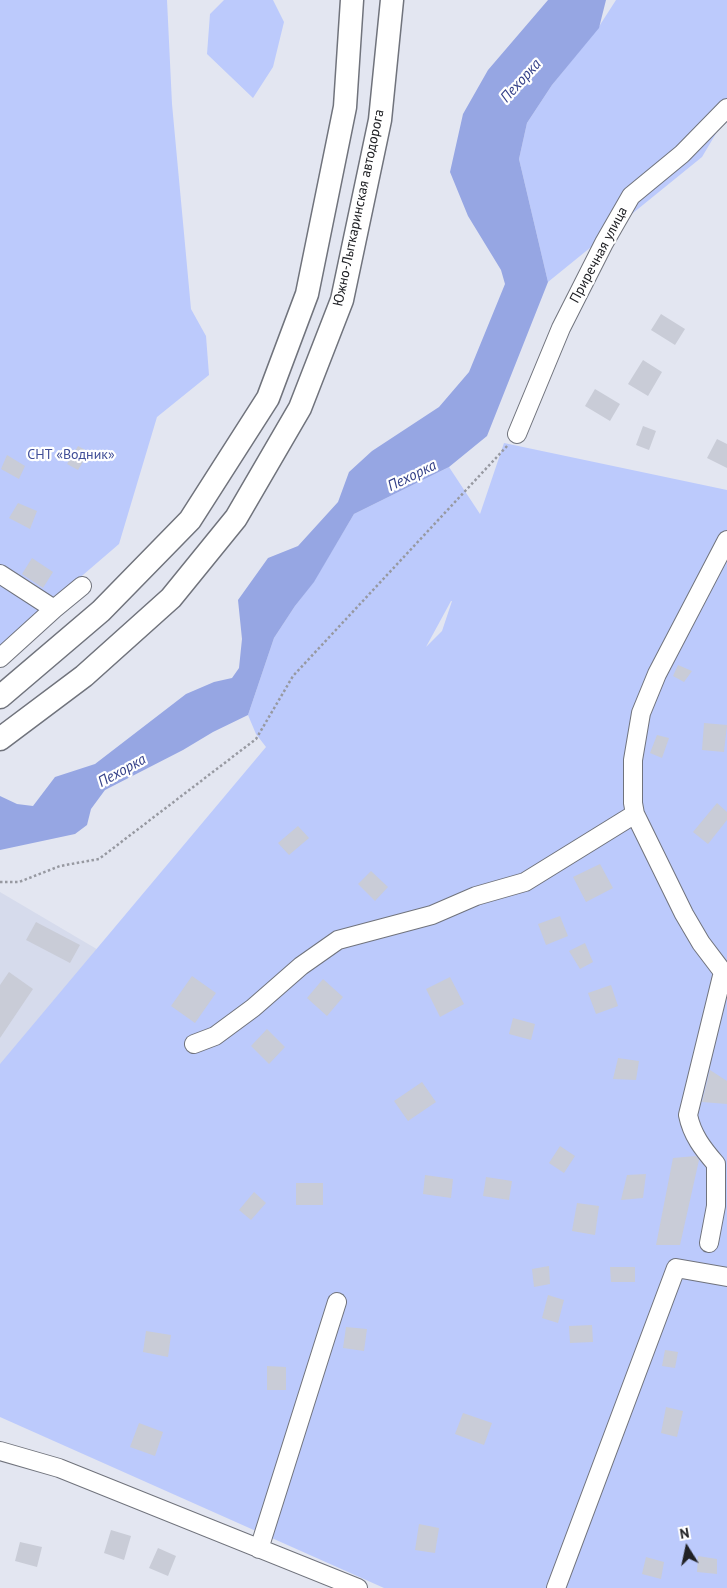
<!DOCTYPE html>
<html>
<head>
<meta charset="utf-8">
<style>
  body { margin:0 }
  #map { position:relative; width:727px; height:1588px; overflow:hidden; background:#e3e6f1; font-family:"PT Sans",sans-serif }
  canvas { display:block }
  .north { position:absolute; left:662px; top:1523px; width:50px; height:50px; -webkit-text-stroke:4px #fff; paint-order:stroke; rotate:350deg; font-size:14px; font-weight:700; line-height:20px; text-align:center; color:#202125 }
  .north::after { content:''; display:block; margin:auto; width:18px; height:22px; background:#202125; clip-path:polygon(50% 0,100% 100%,50% 72%,0 100%) }
</style>
</head>
<body>
<div id="map">
<canvas width="727" height="1588"></canvas>
<div class="north">N</div>
</div>
<script>
const g = document.querySelector('canvas').getContext('2d');
g.lineJoin = 'round';
function fill(path, color) { g.fillStyle = color; g.fill(path, 'evenodd'); }
function stroke(path, color, width, dash) { g.strokeStyle = color; g.lineWidth = width; g.lineCap = dash ? 'butt' : 'round'; g.setLineDash(dash || []); g.stroke(path); }
function label(font, color, halo, rows, align = 'center') {
  g.font = font + ' "PT Sans",sans-serif'; g.lineWidth = 4.5; g.setLineDash([]); g.textBaseline = 'middle'; g.strokeStyle = halo; g.fillStyle = color; for (const [text, x, y, turn = 0] of rows) {
    g.save(); g.translate(x, y); g.rotate((+turn || 0) * Math.PI / 180); g.textAlign = isNaN(turn) ? turn : align; if (halo) g.strokeText(text, 0, 0); g.fillText(text, 0, 0); g.restore();
  }
}
fill(new Path2D(`
  M0,892l100,59 -100,117z`), '#d6dbec');
fill(new Path2D(`
  M0,0h167l5,104 19,205 15,27 3,39 -52,42 -38,127 -64,55 -55,51z
  M224,0h49l11,22 -11,45 -20,31 -46,-44 3,-40z
  M616,0h111v115l-25,42 -154,125 -29,-123 8,-36 25,-38 46,-57z
  M504,443l223,47v1098h-343l-384,-171v-353l266,-317 -10,-13 -8,-19 26,-77 21,-32 19,-25 40,-67 95,-47 31,47zM452,601l-10,30 -16,16 25,-46z`), '#bccafc');
fill(new Path2D(`
  M548,0h58l-7,28 -47,57 -25,38 -8,36 29,123 -61,154 -38,31 -95,47 -40,68 -19,24 -21,32 -26,77 -35,17 -30,18 -78,40 -14,19 -4,16 -12,9 -75,16v-54l17,8 16,2 22,-29 40,-13 91,-70 28,-12 18,-4 7,-10 3,-29 -4,-39 30,-42 30,-12 40,-44 11,-30 23,-21 67,-44 30,-35 36,-88 -4,-14 -33,-54 -18,-44 13,-58 25,-44z`), '#96a6e3');
fill(new Path2D(`
  M661,314l24,15 -10,16 -24,-15z
  M643,360l19,12 -14,24 -20,-12z
  M595,389l25,15 -10,17 -25,-15z
  M643,426l13,5 -7,19 -13,-5z
  M717,439l10,5v24l-20,-10z
  M78,446l11,6 -11,18 -11,-6z
  M7,455l18,11 -6,13 -18,-10z
  M18,503l19,8 -7,18 -21,-11z
  M32,558l21,14 -10,16 -21,-14z
  M678,665l14,6 -8,11 -11,-6z
  M704,723l23,2 -3,27 -22,-2z
  M657,735l12,3 -7,20 -12,-5z
  M717,803l10,9v8l-19,24 -15,-12z
  M298,826l11,12 -20,17 -11,-12z
  M600,864l13,24 -27,14 -13,-25z
  M371,871l17,16 -13,14 -17,-17z
  M560,916l8,20 -22,9 -8,-21z
  M36,922l44,23 -10,18 -44,-23z
  M585,943l8,19 -13,7 -11,-18z
  M9,972l24,17 -33,49v-53z
  M192,976l24,17 -21,30 -24,-17z
  M450,977l14,27 -24,13 -14,-28z
  M323,979l20,18 -16,19 -20,-18z
  M611,985l7,21 -22,8 -8,-21z
  M513,1018l22,6 -4,16 -22,-6z
  M267,1029l18,18 -16,17 -18,-18z
  M618,1058l21,3 -3,19 -23,-1z
  M710,1070l17,11v23l-25,-2z
  M422,1082l14,20 -28,19 -14,-20z
  M560,1146l15,10 -11,17 -15,-10z
  M696,1156l3,4 -19,85h-24l17,-87z
  M646,1174l-3,24 -22,2 6,-25z
  M425,1175l28,4 -2,19 -28,-4z
  M486,1177l26,4 -3,19 -26,-4z
  M296,1183h27v22h-27z
  M254,1192l12,11 -15,17 -12,-10z
  M577,1203l22,3 -4,29 -23,-4z
  M549,1266l1,18 -16,3 -2,-18z
  M610,1267h25v15h-24z
  M548,1295l16,5 -6,23 -16,-5z
  M592,1325l1,17 -23,1 -1,-17z
  M346,1327l21,2 -3,22 -21,-3z
  M146,1331l25,4 -3,22 -25,-5z
  M665,1350l13,2 -3,16 -13,-2z
  M267,1366l19,1v23h-19z
  M666,1407l17,4 -6,26 -16,-4z
  M463,1413l29,10 -8,22 -29,-11z
  M139,1423l24,9 -8,24 -25,-9z
  M419,1524l20,4 -4,25 -20,-3z
  M111,1530l20,6 -7,24 -20,-7z
  M20,1542l22,5 -5,20 -22,-6z
  M158,1548l18,8 -8,20 -19,-8z
  M698,1556l19,3v15l-20,-2z
  M646,1557l18,5 -3,17 -19,-5z`), '#c9ccd7');
const minor = new Path2D(`
  M517,434l44,-106 43,-85 27,-47 51,-42 45,-46
  M727,540l-70,134 -16,39 -8,47v43l2,11 49,100 17,29 22,29 4,2
  M0,574l54,35
  M0,658l54,-49 28,-23
  M194,1044l21,-8 38,-28 48,-42 37,-26 94,-25 44,-19 49,-14 110,-68
  M709,1243l7,-37v-42c-13,-15 -24,-29 -28,-49l35,-143
  M0,1451l59,17 299,120
  M259,1549l78,-247
  M556,1588l120,-320 51,9`);
const major = new Path2D(`
  M0,697l101,-86 89,-91 78,-122 39,-104 38,-187 7,-107
  M0,739l84,-63 87,-78 65,-80 64,-110 42,-108 38,-180 12,-120`);
stroke(minor, '#70737c', 20);
stroke(major, '#70737c', 25);
stroke(new Path2D(`
  M0,882h19l41,-16 39,-7 157,-120 37,-63 215,-231`), '#9799a1', 2.5, [2.5, 2.5]);
stroke(minor, '#fff', 18);
stroke(major, '#fff', 22);
label('14px', '#202125', '#fff', [
  ["Южно-Лыткаринская автодорога",359,208,-78],
  ["Приречная улица",599,255,-62]
]);
label('14px', '#404e97', '#fff', [
  ["СНТ «Водник»",71,455]
]);
label('italic 15px', '#344088', '#fff', [
  ["Пехорка",521,81,-48],
  ["Пехорка",412,476,-26],
  ["Пехорка",122,771,-29]
]);
</script>
</body>
</html>
